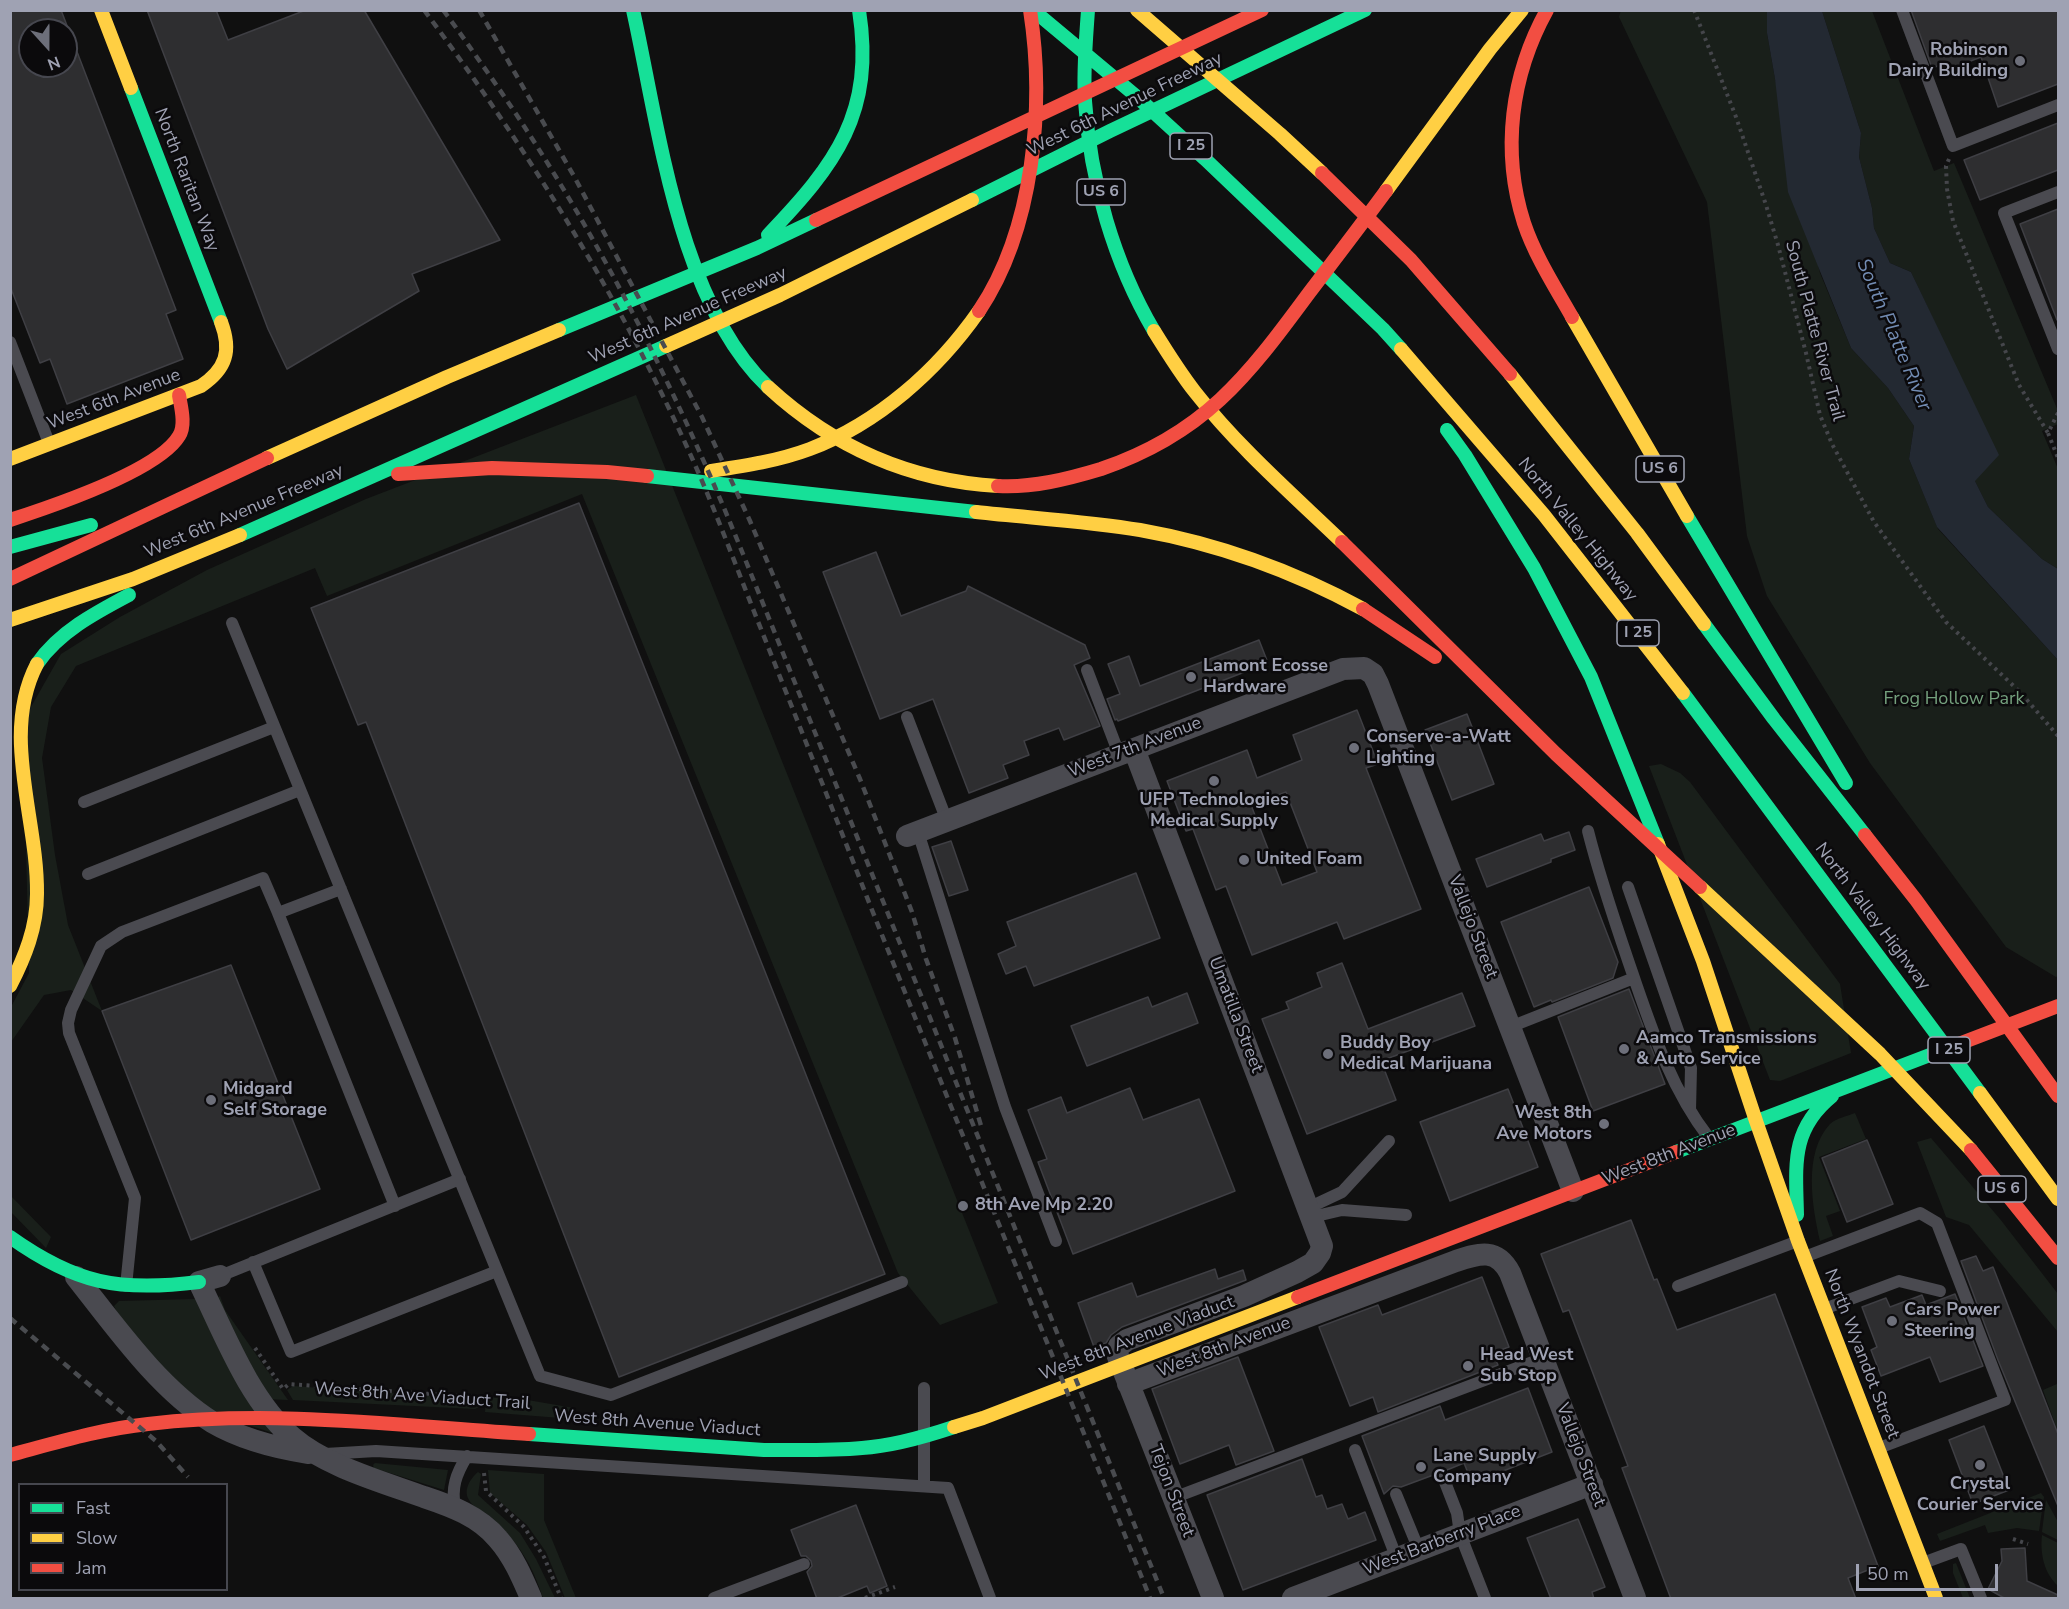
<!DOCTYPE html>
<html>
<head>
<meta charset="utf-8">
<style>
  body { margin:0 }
  #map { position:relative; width:2069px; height:1609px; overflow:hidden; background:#101010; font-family:"Nunito Sans",sans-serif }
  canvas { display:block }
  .frame { position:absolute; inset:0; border:12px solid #9fa2b3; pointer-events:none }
  .legend { position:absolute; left:18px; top:1483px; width:210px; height:108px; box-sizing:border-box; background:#0b0a0c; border:2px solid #46474f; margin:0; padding:8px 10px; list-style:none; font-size:18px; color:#9fa2b3 }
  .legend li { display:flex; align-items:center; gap:12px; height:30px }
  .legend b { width:30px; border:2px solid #46474f }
  .north { position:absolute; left:18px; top:18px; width:60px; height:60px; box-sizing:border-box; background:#0b0a0c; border:2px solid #46474f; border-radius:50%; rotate:159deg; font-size:16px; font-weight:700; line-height:24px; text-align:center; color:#9fa2b3 }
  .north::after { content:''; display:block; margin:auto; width:21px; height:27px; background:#6d6f7a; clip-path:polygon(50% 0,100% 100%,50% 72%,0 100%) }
  .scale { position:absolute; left:1856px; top:1564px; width:142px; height:27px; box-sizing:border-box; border:3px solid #9fa2b3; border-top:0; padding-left:8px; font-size:18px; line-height:21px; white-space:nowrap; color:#9fa2b3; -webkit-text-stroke:4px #0b0a0c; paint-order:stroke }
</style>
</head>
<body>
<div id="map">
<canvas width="2069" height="1609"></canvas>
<div class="frame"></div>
<ul class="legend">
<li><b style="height:8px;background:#16e098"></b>Fast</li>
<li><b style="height:8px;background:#ffcf43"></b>Slow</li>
<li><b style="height:8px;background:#f24e42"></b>Jam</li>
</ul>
<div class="north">N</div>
<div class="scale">50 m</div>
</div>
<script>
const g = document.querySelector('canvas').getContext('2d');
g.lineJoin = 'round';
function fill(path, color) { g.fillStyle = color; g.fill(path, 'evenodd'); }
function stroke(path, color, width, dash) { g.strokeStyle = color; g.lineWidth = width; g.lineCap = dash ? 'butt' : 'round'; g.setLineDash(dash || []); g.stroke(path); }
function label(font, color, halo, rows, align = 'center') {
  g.font = font + ' "Nunito Sans",sans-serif'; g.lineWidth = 5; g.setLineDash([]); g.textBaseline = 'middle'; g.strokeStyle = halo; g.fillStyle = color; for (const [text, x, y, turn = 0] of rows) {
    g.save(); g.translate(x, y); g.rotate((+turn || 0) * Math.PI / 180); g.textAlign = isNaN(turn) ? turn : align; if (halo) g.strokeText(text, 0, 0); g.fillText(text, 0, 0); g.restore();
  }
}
fill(new Path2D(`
  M1621,10l146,1v22l8,46 45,194 31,75 37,40 26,38 -5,33 29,70 120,131v316l-2,1 -50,-30 -136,-184 -103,-167 -20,-60 -40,-334 -88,-185z
  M1822,11h50l62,160 20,-8 104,248v13l-16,7 16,38v100l-16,-10 -54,-52 -13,-26 -40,-158 -24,-51 -21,-9 -16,-35 -2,-20 -13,-51 2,-24z
  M636,395l362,908 -58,22 -42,-52 -316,-779 -255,102 -12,-28 -239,98 -25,41 -9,51 13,97 13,70 34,86 -31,-21 -27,5 -33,47v-35l18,-34 -6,-252 38,-67 59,-37 87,-47 159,-71z
  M1661,764l19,9 10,9 150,202 11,69 -71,28 -10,-1 -121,-314z
  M1855,1113l11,26 -47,18 21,54 -14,5 7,20 -13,5c-8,-35 -17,-88 10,-117 6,-6 18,-8 25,-11z
  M1931,1138l69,81 58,75v38l-89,-107 -23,-8 -29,-75z
  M10,1195l41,42 -5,11 -35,-36z
  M220,1296l5,14 63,90 -21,-1 -53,-100z
  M196,1299l83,136 -77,-25 -54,-55 -31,-43 -3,-6 5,-5z
  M2057,1384l1,2v46l-15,-42z
  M293,1386l179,13 7,8 -4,2 -182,-9 -6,-10z
  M486,1397l30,1 58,10 -1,11 -88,-7z
  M375,1463l73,7 -4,20 -70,-22 -1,-3z
  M488,1470l56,4v46l32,78h-11l-19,-46 -19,-27 -37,-32z
  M478,1472l3,2 -3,21 42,38 16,26 19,39h-12c-4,-11 -8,-23 -14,-34 -9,-17 -24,-34 -38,-47 -7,-6 -18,-9 -22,-17 -6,-10 1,-21 9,-28z
  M2041,1493l3,4 -5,34 -22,-3 -29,5 -3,-8 -45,16 -3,-7z
  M2046,1500l12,22v18l-16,-8z
  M2042,1535l16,8v43c-14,-13 -18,-32 -16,-51z
  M1956,1563l14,35h-7l-10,-25v-9z`), '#191f1a');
fill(new Path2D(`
  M1767,11h55l39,122 -2,24 13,51 2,20 16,35 21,9 88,183 -24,26 13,26 54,52 16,10v91l-121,-133 -28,-68 5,-33 -26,-38 -37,-40 -63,-156 -13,-113 -8,-46z`), '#232932');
const building = new Path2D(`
  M10,10h51l115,300 -10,4 17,45 -116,45 -17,-45 -10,4 -30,-77zM30,30h36v36h-36z
  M147,10h69l12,30 78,-30h58l136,230 -88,34 7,17 -132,78 -19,-40z
  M1911,10h147v74l-60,23 -17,-50 -36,14 -2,-7 -11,4z
  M2058,123v47l-78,30 -16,-40z
  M2058,209v111h-1l-37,-96z
  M579,503l306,771 -266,103 -253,-655 -8,3 -47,-117z
  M876,552l25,64 65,-25 2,-5 117,59 5,13 -16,7 26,61 -36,14 -5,-12 -35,13 5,14 -26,10 5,13 -39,15 -36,-94 -53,20 -57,-147z
  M1259,640l9,23 -150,58 -1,-2 -2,1 -8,-21 13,-5 -12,-30 21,-8 11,30z
  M1357,710l21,54 -12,4 55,141 -77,30 -7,-17 -85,33 -26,-69 -10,4 -23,-61 -7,2 -19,-50 80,-31 10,28 45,-18 -9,-25zM1286,792l31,80 -35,13 -31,-80z
  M1467,714l27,70 -42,16 -27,-70z
  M1569,832l6,18 -24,9v3l-64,25 -11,-28 65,-25 3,7z
  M951,841l17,49 -19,6 -17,-49z
  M1136,873l24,65 -126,48 -8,-20 -20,8 -8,-20 18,-8 -9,-24z
  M1589,887l29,75 -5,16 -61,24 -1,-2 -17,7 -33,-85z
  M1342,963l26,66 94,-36 13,33 -94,35 15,39 -89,34 -45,-115 27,-10 -3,-7 36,-15 -5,-14z
  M231,965l89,224 -129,51 -89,-229z
  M1629,989l36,95 -72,27 -35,-94z
  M1187,993l11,30 -111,43 -16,-40 77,-29 4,10z
  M1130,1088l13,32 56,-21 36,92 -162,63 -35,-92 9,-3 -19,-49 33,-13 6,16z
  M1508,1089l30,78 -88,34 -30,-79z
  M1867,1140l26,64 -46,18 -25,-64z
  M1631,1220l23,60 3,-1 20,51 98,-36 103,272 -30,12 8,21h-185l-49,-131 6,-2 -59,-156 -6,2 -22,-58z
  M1976,1256l7,15 10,-4 65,167v72l-60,-146 -37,-99z
  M1215,1269l3,10 25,-9 3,10 -124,47 -11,8 -5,8 -12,4 -16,-44 54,-20 5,14z
  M1482,1277l27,70 -16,6 5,12 -120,47 -5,-15 -23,9 -31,-79 59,-22 4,10z
  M1955,1294l28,72 -43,16 -10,-25 -49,19 -10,-26 6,-3 -15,-40 24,-9 4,9 32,-12 4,10z
  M1238,1357l36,94 -38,14 -7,-20 -49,19 -28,-75z
  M1528,1388l24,64 -80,31 -8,-20 -17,7h-8l-3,4 -35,13 -8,-1 -9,8 -22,-58 78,-30 5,14z
  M1984,1426l25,64 -36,14 -24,-64z
  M1302,1459l14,38 6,-2 5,14 15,-5 6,15 17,-7 11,28 -133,50 -36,-95z
  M856,1505l31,81 -17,7 -3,-7 -32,13h-18l-10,-27 5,-6 -1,-5 -5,-5h-5l-10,-26z
  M1578,1519l27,68 -13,5 2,7h-43l-24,-61z
  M2025,1548l2,33 31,14v4h-52l-18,-10 14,-28 -1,-12z`);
fill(building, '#2e2e30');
stroke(building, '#3f3f44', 1.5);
stroke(new Path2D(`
  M1694,10l42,107 30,88 12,40 28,108 14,62 12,29 42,78 72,100 74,70 38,44
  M1949,159l-3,7 1,23 6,32 66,164 29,48
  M2058,413l-10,20 10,25
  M255,1348l28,41 6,-5 185,13 7,8
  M484,1473l2,18 38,36 20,30 17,41
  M2013,1539l15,5
  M865,1598l30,-11`), '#45464b', 4, [3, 4.5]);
stroke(new Path2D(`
  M1902,10l51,136 105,-41
  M2058,192l-54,21 54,136
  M10,342l39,101
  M232,623l308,753 71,19 291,-113
  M1087,670l32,84
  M907,717l40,104
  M84,802l190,-75
  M1588,831c12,48 28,94 44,141 20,58 39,117 77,166
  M918,832l87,275 51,134
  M88,874l212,-84
  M1628,887l63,181 -1,42
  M341,889l-63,24 117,293
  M1510,1027l124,-49
  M1308,1208l34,-16 47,-51
  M1312,1217l30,-7 64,5
  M1807,1256l113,-43 17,10 68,177 -126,48
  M253,1262l38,90 206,-81
  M220,1276l240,-97
  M126,1286l9,-88 -66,-165 -1,-10 3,-13 30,-64 21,-14 141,-54 15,35
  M1678,1286l120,-45
  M1824,1309l75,-28 41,10
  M924,1388v98
  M1355,1450l42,109
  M325,1454l51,-3 572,37 42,110
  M1443,1477l14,36 3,21 25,64
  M1396,1494l23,56
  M1173,1498l370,-140
  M455,1508c-4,-20 1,-34 12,-52
  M1923,1563l38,-14 20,49
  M714,1598l90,-34`), '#4a4a50', 12);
stroke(new Path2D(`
  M1134,749l188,497 -2,7 -7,10 -16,9 -53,24 -117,44 -8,6 -2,8 96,244
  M907,836l436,-167 21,-1 9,6 5,10 195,507
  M220,1276l-21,6c25,51 50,118 93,155 33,29 91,45 132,60 27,9 55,19 74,42 15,17 24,38 33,59
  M76,1277c39,49 82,111 136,145 29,17 64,26 97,31
  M1128,1384l328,-123c24,-8 41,-13 54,12l125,325
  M1293,1598l299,-114`), '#4a4a50', 22);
stroke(new Path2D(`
  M633,10c26,117 45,291 135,377
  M1033,10l103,86 69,63 178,170 18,20
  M1088,10c-2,30 -5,61 -3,91 5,79 29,162 69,230
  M131,88l90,234
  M972,200l138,-69 255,-121
  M768,235c68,-71 107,-122 91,-225
  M559,330l198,-82 59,-28
  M1447,430l18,25 69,113 57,109 67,167
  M647,476l329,36
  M1687,516l159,267
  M240,535l426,-189
  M10,547l81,-22
  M1704,624l70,95 91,116
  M37,664c22,-32 58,-51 92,-69
  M1683,693l297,400
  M1676,1152l280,-107
  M1797,1215c-1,-49 -7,-85 35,-119
  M10,1237c66,47 109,55 189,45
  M529,1434l235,16c33,0 66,1 98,-2 31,-2 62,-11 92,-21`), '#16e098', 14);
stroke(new Path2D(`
  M101,10l30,78
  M1137,10l143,124 42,39
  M1386,191l104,-142 32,-39
  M1572,317l115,199
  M1154,331c13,21 26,42 41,61 43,55 97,102 147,150
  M666,346l114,-51 192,-95
  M1401,349l143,166 139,178
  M1510,374l127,159 67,91
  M768,387c65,60 142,94 230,99
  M267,458l180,-81 112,-47
  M10,459l191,-73c25,-17 31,-35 20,-64
  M711,471c33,-5 67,-10 99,-22 68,-26 127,-78 169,-138
  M976,512c54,6 110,9 164,18 79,14 153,41 223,79
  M10,620l123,-41 107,-44
  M1658,844l45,117 53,160
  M1700,887l180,167 91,96
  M10,986c15,-29 27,-59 27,-92 1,-76 -37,-159 0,-230
  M1980,1093l78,106
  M1756,1121l42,120 138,357
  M954,1427l29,-9 315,-121`), '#ffcf43', 14);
stroke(new Path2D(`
  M1547,10c-36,65 -46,141 -23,213 11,33 31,64 48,94
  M1322,173l89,87 99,114
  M816,220l446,-210
  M979,311c55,-82 66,-205 51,-301
  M398,474l94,-6 115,4 40,4
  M998,486c34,2 70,-7 103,-17 103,-35 146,-92 208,-176 26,-34 52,-68 77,-102
  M10,520c40,-13 148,-49 169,-84 7,-11 2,-29 0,-41
  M1342,542l214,212 144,133
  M10,579l257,-121
  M1363,609l72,48
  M1865,835l51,65 142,196
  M1956,1045l102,-39
  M1971,1150l87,108
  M1298,1297l378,-145
  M10,1455c45,-12 91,-26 138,-31 126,-15 255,2 381,10`), '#f24e42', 14);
stroke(new Path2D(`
  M424,10c102,137 192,281 263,437 28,61 51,125 76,187 36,91 72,181 107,271 92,231 188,462 280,693
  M443,10c16,21 30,42 45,63 104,148 187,313 255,481l421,1044
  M479,10l96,168 127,239 48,104 110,258 52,133 14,47 29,79 27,91
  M10,1318l146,123 32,36`), '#494b4f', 4.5, [8, 6]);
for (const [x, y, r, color] of [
  [2020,61,6,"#6d6f7a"],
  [1191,677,6,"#6d6f7a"],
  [1354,748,6,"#6d6f7a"],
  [1214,781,6,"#6d6f7a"],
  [1244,860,6,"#6d6f7a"],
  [1624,1049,6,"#6d6f7a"],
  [1328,1054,6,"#6d6f7a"],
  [211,1100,6,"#6d6f7a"],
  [1604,1124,6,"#6d6f7a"],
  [963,1206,6,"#6d6f7a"],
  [1892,1321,6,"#6d6f7a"],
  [1468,1366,6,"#6d6f7a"],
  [1980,1465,6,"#6d6f7a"],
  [1421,1467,6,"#6d6f7a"]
]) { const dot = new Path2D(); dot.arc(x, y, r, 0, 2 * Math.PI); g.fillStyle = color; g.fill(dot); stroke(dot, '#0b0a0c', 2); }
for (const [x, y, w] of [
  [1191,146,42],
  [1101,192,48],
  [1660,469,48],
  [1638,633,42],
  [1949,1050,42],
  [2002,1189,48]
]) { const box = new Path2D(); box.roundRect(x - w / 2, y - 13, w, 26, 4.5); g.fillStyle = '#0b0a0c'; g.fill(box); stroke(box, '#9fa2b3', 1.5); }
label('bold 16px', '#9fa2b3', null, [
  ["I 25",1191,146],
  ["US 6",1101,192],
  ["US 6",1660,469],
  ["I 25",1638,633],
  ["I 25",1949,1050],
  ["US 6",2002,1189]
]);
label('bold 18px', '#9fa2b3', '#0b0a0c', [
  ["Robinson",2008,51,"right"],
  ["Dairy Building",2008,72,"right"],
  ["Lamont Ecosse",1203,667],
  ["Hardware",1203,688],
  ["Conserve-a-Watt",1366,738],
  ["Lighting",1366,759],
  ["UFP Technologies",1214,801,"center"],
  ["Medical Supply",1214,822,"center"],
  ["United Foam",1256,860],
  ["Aamco Transmissions",1636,1039],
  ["& Auto Service",1636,1060],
  ["Buddy Boy",1340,1044],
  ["Medical Marijuana",1340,1065],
  ["Midgard",223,1090],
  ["Self Storage",223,1111],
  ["West 8th",1592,1114,"right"],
  ["Ave Motors",1592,1135,"right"],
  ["8th Ave Mp 2.20",975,1206],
  ["Cars Power",1904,1311],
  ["Steering",1904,1332],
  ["Head West",1480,1356],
  ["Sub Stop",1480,1377],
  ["Lane Supply",1433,1457],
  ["Company",1433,1478],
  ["Crystal",1980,1485,"center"],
  ["Courier Service",1980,1506,"center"]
], 'left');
label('18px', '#9fa2b3', '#0b0a0c', [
  ["West 6th Avenue Freeway",1125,105,-26],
  ["North Raritan Way",186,180,69],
  ["West 6th Avenue Freeway",688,316,-24],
  ["South Platte River Trail",1814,331,75],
  ["West 6th Avenue",114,400,-21],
  ["West 6th Avenue Freeway",244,512,-23],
  ["North Valley Highway",1577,530,51],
  ["West 7th Avenue",1135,748,-21],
  ["North Valley Highway",1872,917,53],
  ["Vallejo Street",1472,927,69],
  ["Umatilla Street",1235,1015,69],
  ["West 8th Avenue",1669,1155,-21],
  ["West 8th Avenue Viaduct",1137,1339,-21],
  ["West 8th Avenue",1224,1348,-21],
  ["North Wyandot Street",1861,1354,69],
  ["West 8th Ave Viaduct Trail",422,1397,4],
  ["West 8th Avenue Viaduct",657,1424,4],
  ["Vallejo Street",1580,1455,69],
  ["Tejon Street",1171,1491,69],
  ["West Barberry Place",1442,1541,-21]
]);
label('18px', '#74a07d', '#0b0a0c', [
  ["Frog Hollow Park",1954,700]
]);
label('italic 20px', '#728bb2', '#0b0a0c', [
  ["South Platte River",1893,335,67]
]);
</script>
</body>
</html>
